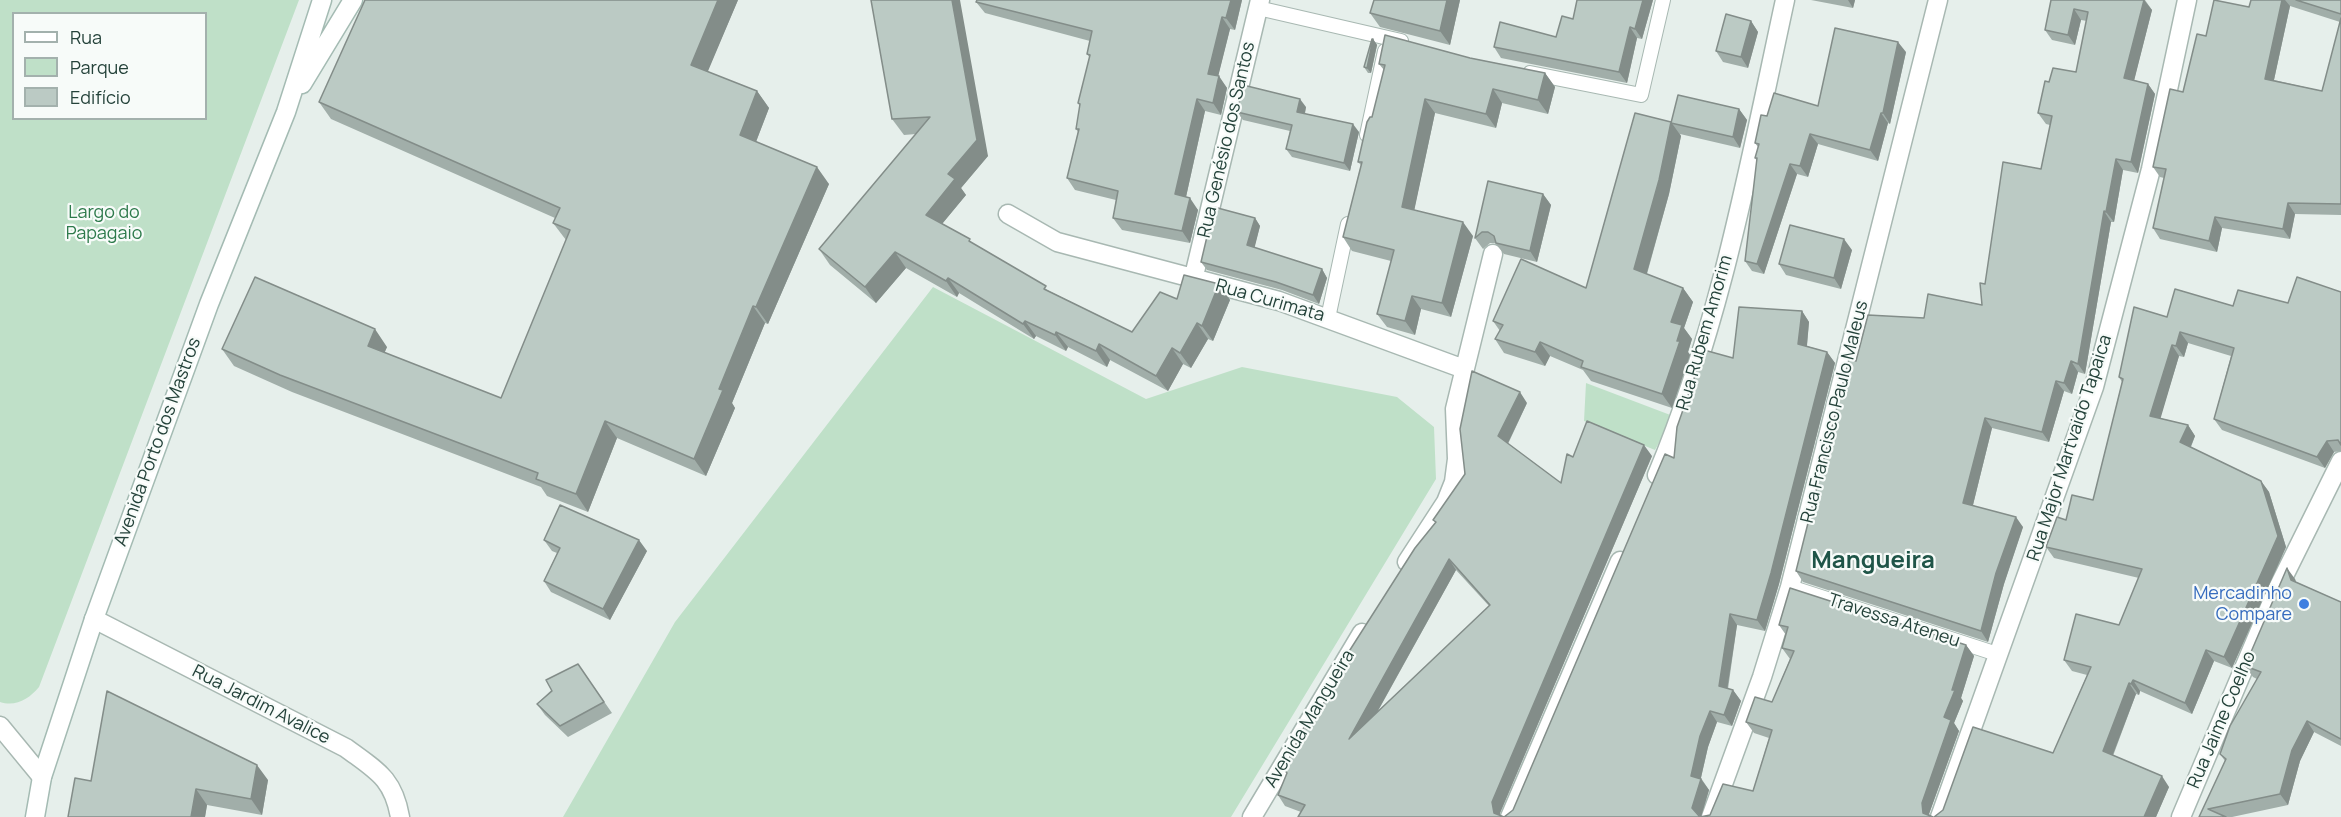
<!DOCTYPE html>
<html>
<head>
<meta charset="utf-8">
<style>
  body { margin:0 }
  #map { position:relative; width:2341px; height:817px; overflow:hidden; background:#e6efeb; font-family:Manrope,sans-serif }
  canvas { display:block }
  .legend { position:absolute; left:12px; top:12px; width:195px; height:108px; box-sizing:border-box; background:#f7fbf9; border:2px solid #a3b1ad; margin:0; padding:8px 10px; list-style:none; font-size:18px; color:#24423a }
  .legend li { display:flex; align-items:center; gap:12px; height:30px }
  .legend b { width:30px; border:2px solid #a3b1ad }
</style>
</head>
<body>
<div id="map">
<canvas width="2341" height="817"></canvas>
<ul class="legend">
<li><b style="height:8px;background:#fff"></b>Rua</li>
<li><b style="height:16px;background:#bfe0c8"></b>Parque</li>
<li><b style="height:16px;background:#bbcac4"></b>Edifício</li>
</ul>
</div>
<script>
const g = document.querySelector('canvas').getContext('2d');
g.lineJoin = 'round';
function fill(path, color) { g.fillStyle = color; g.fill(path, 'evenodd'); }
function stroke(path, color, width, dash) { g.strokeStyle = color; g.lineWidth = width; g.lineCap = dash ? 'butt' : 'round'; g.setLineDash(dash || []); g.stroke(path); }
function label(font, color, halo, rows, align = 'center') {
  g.font = font + ' Manrope,sans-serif'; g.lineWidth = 4.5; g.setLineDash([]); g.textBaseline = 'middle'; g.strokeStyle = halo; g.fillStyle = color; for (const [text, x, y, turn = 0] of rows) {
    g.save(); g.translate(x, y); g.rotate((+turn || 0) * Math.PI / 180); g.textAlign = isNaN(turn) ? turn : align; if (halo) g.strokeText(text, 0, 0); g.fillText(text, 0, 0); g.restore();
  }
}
fill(new Path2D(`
  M0,0h299l-260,687c-10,12 -23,20 -39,15zM14,14h192v104h-192z
  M933,287l213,112 96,-32 155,30 37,30 2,52 -205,338h-668l112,-195z
  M1586,383l87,33 -18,34 -71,-29z`), '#bfe0c8');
const lane = new Path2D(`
  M1258,8l143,33
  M1530,73l111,22 22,-95
  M1367,135l18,-84
  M1328,318l20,-94
  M1790,587l207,67`);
const street = new Path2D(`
  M1008,214l49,28 222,59 185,68
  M1193,280l67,-280
  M1657,475c64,-152 93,-314 128,-475
  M1407,562l39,-60 8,-20 3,-23 -2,-50 38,-155
  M94,619l252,129c31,23 47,30 54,69
  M0,726l42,51
  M1252,817l110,-184
  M1510,817l110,-256
  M1711,817l51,-140 28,-90 148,-587
  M1940,817l154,-430 57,-218 36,-169
  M2181,817l96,-227 64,-129`);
const secondary = new Path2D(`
  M302,84l51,-84
  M35,817l7,-40 52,-158 115,-315 77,-192 36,-112`);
stroke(lane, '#a8b8b2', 16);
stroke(street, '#a8b8b2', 21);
stroke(secondary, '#a4bbb3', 21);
stroke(lane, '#fff', 14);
stroke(street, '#fff', 18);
stroke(secondary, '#fff', 18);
fill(new Path2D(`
  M738,0l-31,72 50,19 12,17 -13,34 73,42 -61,140 -3,-1 -33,80 3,5 -29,68 -89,-38 -29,74 -41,-16 -6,-9 -249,-95 -58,-26 -12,-17 165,-2 -3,6 117,45 65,-158 -13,-17 2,-5 -224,-99 -12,-17z
  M871,0l117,156 -27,32 5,7 -24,29 107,67 83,41 45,-33 42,-15 11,16 -17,41 -5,-2 -17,29 -8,-4 -15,27 -58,-31 -3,7 -39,-20 -2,4 -30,-15 -2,3 -75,-46 -2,4 -51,-29 -30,35 -46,-38 -11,-16 97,-115 -12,1 -12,-16z
  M1242,0l-7,30 -5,-1 -12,47 9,12 -6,27 -16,-4 -19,86 12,13 -8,33 -68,-13 -9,-12 3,-18 -41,-10 -8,-12 11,-46 -2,-3 4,-23 -2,-3 12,-45 -3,-4 3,-13 -105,-28 -9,-11z
  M1460,0l-10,45 -70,-18 -10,-14z
  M1653,0l-11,39 -5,-1 -10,45 -126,-25 -7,-11 62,-10z
  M1811,0h44l-2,8z
  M2051,0h94l7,10 -18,70 14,4 7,10 -17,79 -15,-3 -9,52h-3l-26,152 -7,-2 -6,22 -8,-3 -15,51 -57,-14 -19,77 50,22 -19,57 -16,58 -185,-60 -7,-11 60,-210 68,-43 58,-13 3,-21 56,-115 9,-44 -4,-1 -8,-11 11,-31 27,-10 11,-51 -6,-1 -6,25 -23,-5 -7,-10z
  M2251,0h90v215l-46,-1 -5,25 -68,-11 -5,24 -57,-13 -7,-11 11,-50 -4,-1 -7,-10 53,-131 43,-29zM2290,6l50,16 -18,69 -48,-11z
  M1751,21l7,11 -10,36 -25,-6 -7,-11z
  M1373,39l4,6 -6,28h-3l-4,-6z
  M1906,52l-16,72 -2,-1 -10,38 -60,-17 -10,33 -11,-3 -33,100 -12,-3 -7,-10 12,-100 -2,-3 3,-11 -3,-4 12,-27 51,-10z
  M1470,58l75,15 10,14 -7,27 -46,-11 -6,25 -61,-15 -21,97 59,26 -22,81 -30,-8 -6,26 -28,-8 -10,-13 14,-53 -39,-10 -9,-14 18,-72 -3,-3 14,-45 12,-47 -5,-6z
  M1306,107l-1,7 54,18 -9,39 -58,-14 -6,-8 4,-18 -47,-11 -6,-8z
  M1739,109l8,11 -7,28 -60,-14 1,2 -12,58 -22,80 36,14 10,14 -9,26 8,11 -4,13 2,3 -18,53 -81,-27 -8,-11 -33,-14 -5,10 -41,-13 -9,-14 5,-8 -7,-10 93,-33 85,-166z
  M1488,181l55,13 8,11 -14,57 -33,-8 -9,-11h-5l-7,6 -8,-11z
  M1255,218l5,8 -6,22 68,21 5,9 -8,26 -37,-14 -75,-20 -6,-8z
  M1852,250l-11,39 -55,-14 -7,-11z
  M2341,292v159l-7,1 -9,16 -103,-38 -8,-11 17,-63 -43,-13 -4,14 -5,-1 -19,62 28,7 7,11 -4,11 70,34 8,11 17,55 -54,121 -18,-7 -22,53 -52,-23 -1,4 -3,-1 -23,62 56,31 -13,30h-222l119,-64 34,-78 -15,-4 -8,-11 55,-35 20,-47 -85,-20 -8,-11 20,-27 27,-20 29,-118 -3,-5 48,-60 66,-11 55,-3z
  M1739,307l63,4 7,11 -2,24 20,6 8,11 -56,221 -14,47 -28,-6 -9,64 5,1 8,11 -9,25 -15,-4 -9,25 -7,31 8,12 -8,27 9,-2 13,-31 30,7 16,-53 -15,-5 -8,-11 9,-25 17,5 18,-43 -8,-11 4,-13 -7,-10 11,-37 176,57 8,11 -13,42 2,3 -9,22 5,8 -30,83 1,1 3,2h-429l9,-7 152,-356 9,4 3,-31 27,-77 29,8z
  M1527,403l-19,41 53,39 12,-26 79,-1 -152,357v3l-199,-4 -16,-6 -7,-11 29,-66 45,-70 -4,-6 88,-130 -3,-3zM1456,570l33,36 -111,105z
  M544,540l103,11 -37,69 -59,-28 -7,-11 13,-28 -5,-2z
  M2295,579l1,3 45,20v144l-27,-14 -14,29 -12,44 -56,12h-33l26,-56 -5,-7 37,-75 -4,-2 -8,-11z
  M578,664l34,49 -44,24 -23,-22 -8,-11z
  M268,780l-6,35 -55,-10 -2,12h-137l23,-36z`), '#a1aea9');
fill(new Path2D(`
  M718,0h20l-35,83 -12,-18z
  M952,0h8l28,156 -27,32 5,7 -29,35 -11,-15 22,-41z
  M1231,0h11l-7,30 -9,-12z
  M1447,0h13l-10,45 -10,-14z
  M1643,0h10l-11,39 -7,-10z
  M1848,0h7l-2,8z
  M2144,0l8,10 -20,79 -8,-11z
  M2282,0h3l5,6 -18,83 -7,-10z
  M2074,9l7,11 -6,25 -7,-10z
  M1222,17l8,12 -14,56 -8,-11z
  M1751,21l7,11 -10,36 -7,-11z
  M1630,27l7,11 -10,45 -8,-11z
  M1373,39l4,6 -6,28 -4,-5z
  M1898,42l8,10 -16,72 -7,-11z
  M1545,73l10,14 -7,27 -10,-14z
  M1219,76l8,12 -6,27 -8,-12z
  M2148,84l7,10 -17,79 -7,-11z
  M1493,89l9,14 -6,25 -10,-14z
  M757,91l12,17 -17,44 -12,-17z
  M1197,99l8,12 -21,95 -9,-12z
  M1300,99l6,8 -3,14 -6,-9z
  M1425,99l10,14 -23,108 -10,-14z
  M1739,109l8,11 -7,28 -7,-11z
  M1881,113l7,10 -10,38 -8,-11z
  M1671,122l10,14 -12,58 -25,89 -10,-14z
  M1353,124l6,8 -9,39 -6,-8z
  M1810,134l8,10 -10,33 -8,-11z
  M2116,159l7,11 -9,52 -8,-10z
  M1790,164l7,10 -33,100 -7,-10z
  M817,167l12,17 -61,140 -12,-17z
  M1543,194l8,11 -14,57 -7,-11z
  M1190,198l8,12 -8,33 -8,-12z
  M2288,203l7,11 -5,25 -7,-10z
  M2104,211l7,11 -26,152 -7,-10z
  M2215,217l7,11 -5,24 -8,-11z
  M1255,218l5,8 -7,28 -6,-9z
  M1463,222l10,14 -22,81 -9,-14z
  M1844,239l8,11 -11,39 -7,-11z
  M895,252l11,16 -30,35 -11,-16z
  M1322,269l5,9 -8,26 -6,-9z
  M948,278l11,15 -2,4 -11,-16z
  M1219,284l11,16 -17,41 -11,-15z
  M1683,288l10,14 -9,26 8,11 -4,13 2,3 -18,53 -10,-14 9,-72z
  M1412,296l9,13 -6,26 -10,-14z
  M753,306l12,17 -33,80 3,5 -29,68 -12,-17 25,-70z
  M1802,311l7,11 -3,33 -8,-11z
  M1025,321l11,15 -2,3 -11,-15z
  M1197,323l11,16 -17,29 -11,-15z
  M375,329l12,18 -7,16 -12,-17z
  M1056,332l12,15 -2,4 -11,-16z
  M2180,332l8,11 -4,14 -8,-11z
  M1540,342l10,14 -5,10 -10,-14z
  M1099,344l11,16 -3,7 -11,-16z
  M2172,345l7,11 -21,71 -8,-11z
  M1172,348l11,16 -15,27 -12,-15z
  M1827,352l8,11 -56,221 -14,47 -8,-11z
  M2071,361l7,11 -6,22 -8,-11z
  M2056,381l8,10 -15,51 -7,-10z
  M1520,392l7,11 -21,44 -8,-11z
  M1985,418l7,10 -21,85 -8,-10z
  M605,421l12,17 -29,74 -12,-18z
  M2188,425l7,11 -7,17 -8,-11z
  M2327,441l7,11 -9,16 -8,-11z
  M1644,445l8,11 -152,357v4l-6,-4 -2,-11z
  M2261,481l8,11 17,55 -54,121 -8,-11z
  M2016,517l7,10 -19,57 -16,58 -7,-11 15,-58z
  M639,540l8,11 -37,69 -7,-11z
  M1449,559l7,11 -100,180 -7,-11z
  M2287,568l8,11 4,12 -8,-11z
  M1730,614l7,11 -11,72 -7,-11z
  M1966,645l8,11 -13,42 2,3 -9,22 5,8 -30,83 1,3 -7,-4 -1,-10 22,-86z
  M2206,650l8,11 -22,53 -7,-11z
  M2133,680l7,11 -1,4 -8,-11z
  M2129,683l7,11 -26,68 -7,-11z
  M1733,690l8,11 -9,25 -8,-11z
  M1710,711l7,11 -9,25 -9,39 2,-7 8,11 -8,27 -9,-9 -1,-32 9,-40z
  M2307,721l7,11 -14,29 -12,44 -8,-11 12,-44z
  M257,765l11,15 -6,35 -11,-16z
  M2162,776l7,11 -13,30h-12z
  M196,789l11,16 -2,12h-14z`), '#838d89');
const building = new Path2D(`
  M365,0h353l-27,65 66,26 -17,44 77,32 -61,140 -3,-1 -34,83 4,1 -29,69 -89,-38 -29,73 -40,-15 2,-6 -258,-98 -58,-26 33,-72 120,52 -7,17 133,52 69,-168 -17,-7 7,-15 -241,-106z
  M871,0h81l25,140 -29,34 7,5 -29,36 44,24 -1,2 77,45 -2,3 88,43 28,-40 17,7 7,-24 35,9 -17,42 -5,-3 -17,30 -8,-5 -16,28 -57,-32 -3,7 -40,-19 -1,3 -30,-14 -2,3 -75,-46 -2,3 -51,-29 -30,35 -46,-38 111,-132 -38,2z
  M977,0h254l-5,18 -4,-1 -14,57 11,2 -6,27 -16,-4 -22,95 15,4 -8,33 -69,-13 5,-27 -51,-13 12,-49h-3l4,-25 -2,-1 12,-48 -3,-1 5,-23 -116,-29z
  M1374,0h73l-7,31 -70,-18z
  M1577,0h66l-8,29 -5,-2 -11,45 -125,-25 6,-25 56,15 6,-21 11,3z
  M2051,0h93l-20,78 24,6 -17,78 -15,-3 -10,53 -2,-1 -26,153 -7,-3 -7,22 -8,-2 -14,51 -57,-14 -22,85 53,14 -20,56 -15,58 -185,-60 53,-212 7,2 12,-46 56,3 4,-24 54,11 -2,-22 5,1 18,-122 38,7 11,-53 -14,-3 7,-32 4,1 4,-14 23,4 12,-60 -14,-3 -6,26 -23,-5z
  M2214,0l35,7 2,-7h31l-17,79 57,12 19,-73v186l-53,-1 -5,26 -68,-12 -6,24 -56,-13 13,-59 -13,-2 17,-78 13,3 14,-58 9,2z
  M2296,0h45v14z
  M1726,14l25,7 -10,36 -25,-6z
  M1835,28l63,14 -15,71h-2l-11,37 -60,-16 -10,32 -10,-2 -33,100 -12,-3 12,-103h-2l4,-14 -4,-1 6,-28 6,1 7,-23 44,13z
  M1385,35l85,23 75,15 -7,27 -45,-11 -7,25 -61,-15 -23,108 61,15 -21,81 -30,-7 -7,25 -28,-7 17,-64 -51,-13 19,-75h-4l9,-40 3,-5h2l13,-52 -6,-1z
  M1372,39h1l-6,29 -3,-1z
  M1243,85l57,14 -3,13 56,12 -9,39 -58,-14 6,-24 -55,-13z
  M1678,95l61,14 -6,28 -62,-14z
  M1635,113l36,9 -12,58 -25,89 49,19 -12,34 11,3 -5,16h3l-18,53 -81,-27 2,-6 -43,-19 -5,10 -40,-13 8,-14 -10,-4 28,-62 65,29z
  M1488,181l55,13 -13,57 -34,-8 -2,-7 -6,-4h-6l-7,6z
  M1214,207l41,11 -8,27 75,24 -9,26 -37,-13 -75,-20z
  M1790,225l54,14 -10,39 -55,-14z
  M2297,277l44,15v153l-3,-5 -11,1 -10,16 -103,-38 20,-71 -54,-16 -4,14 -4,-1 -22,71 38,9 -8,17 81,39 17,55 -54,121 -18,-7 -21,53 -52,-23 -2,4 -2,-1 -26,68 59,25 -18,41h-210l9,-7 30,-83 80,26 38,-86 -27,-7 12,-46 43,11 23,-56 -96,-22 11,-30 9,3 6,-25 21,5 30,-121 -4,-2 15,-70 33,10 8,-28 58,17 5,-16 50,13z
  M1739,307l63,4 -4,33 29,8 -56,221 -14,47 -27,-6 -11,72 14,4 -9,25 -14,-4 -10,25 -9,40 10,3 -9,29 8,9 10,-2 13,-31 30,7 19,-61 -26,-8 9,-25 17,5 22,-51 -12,-3 6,-21 -9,-2 11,-37 176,57 -14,45h3l-11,27 7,3 -29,83 1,10 10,4h-429l9,-7 152,-356 9,4 3,-31 27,-77 29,8z
  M1472,371l48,21 -22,44 63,47 6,-29 6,3 14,-36 57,24 -152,357 2,11 10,4h-206l7,-12 -27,-10 9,-22 -3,-4 20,-42 3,2 47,-73 -6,-3 67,-105 21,-26 -3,-2 32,-46 -5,-45zM1449,559l41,46 -141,134z
  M560,505l79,35 -36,69 -59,-28 16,-33 -16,-8z
  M2287,568l4,12 50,22v137l-34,-18 -15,29 -12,44 -72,15 18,8h-27l27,-58 -6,-5 10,-28 31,-54 -16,-6z
  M578,664l26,38 -44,24 -23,-22 15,-13 -6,-11z
  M107,691l150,74 -6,34 -55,-10 -5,28h-123l7,-39 16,3z`);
fill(building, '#bbcac4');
stroke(building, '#838d89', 1.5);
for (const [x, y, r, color] of [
  [2304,604,6,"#3f7fe0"]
]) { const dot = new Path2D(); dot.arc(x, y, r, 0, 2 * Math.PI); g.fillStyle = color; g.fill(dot); stroke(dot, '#f7fbf9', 2); }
label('18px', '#24423a', '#f7fbf9', [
  ["Rua Genésio dos Santos",1227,140,-77],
  ["Rua Curimata",1270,301,16],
  ["Rua Rubem Amorim",1705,333,-74],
  ["Rua Francisco Paulo Maleus",1835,412,-76],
  ["Avenida Porto dos Mastros",158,442,-70],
  ["Rua Major Martvaido Tapaica",2070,448,-72],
  ["Travessa Ateneu",1894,621,18],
  ["Rua Jardim Avalice",261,705,27],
  ["Avenida Mangueira",1310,719,-59],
  ["Rua Jaime Coelho",2222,720,-67]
]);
label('18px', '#2d7a4b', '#f7fbf9', [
  ["Largo do",104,213],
  ["Papagaio",104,234]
]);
label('18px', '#366cbe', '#f7fbf9', [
  ["Mercadinho",2292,594],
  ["Compare",2292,615]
], 'right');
label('bold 24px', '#1f5548', '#f7fbf9', [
  ["Mangueira",1873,561]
]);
</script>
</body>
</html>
